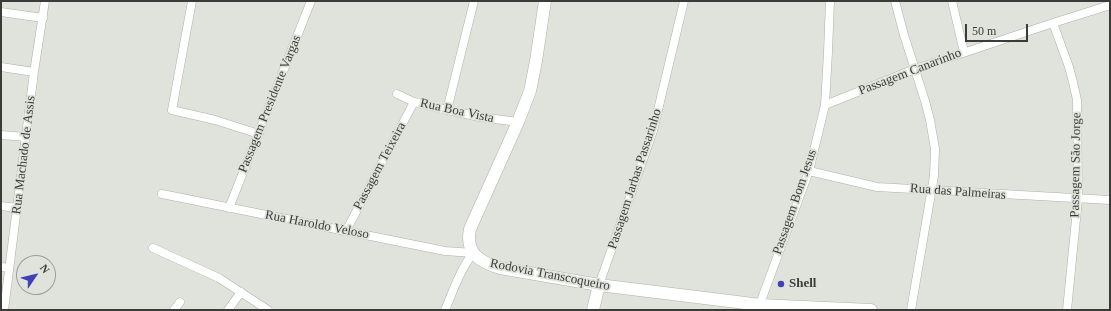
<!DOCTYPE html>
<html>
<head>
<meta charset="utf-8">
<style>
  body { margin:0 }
  #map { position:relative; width:1111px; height:311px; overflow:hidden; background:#e0e3db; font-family:"Times New Roman",serif }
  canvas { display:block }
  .frame { position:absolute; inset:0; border:2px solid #3b3c39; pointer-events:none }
  .north { position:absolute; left:16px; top:255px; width:40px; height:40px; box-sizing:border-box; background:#e0e3db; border:1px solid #9ea09a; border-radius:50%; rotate:55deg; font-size:11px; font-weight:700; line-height:16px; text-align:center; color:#3b3c39 }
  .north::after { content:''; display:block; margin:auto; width:14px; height:18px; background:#4041b6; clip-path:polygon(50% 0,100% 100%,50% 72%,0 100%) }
  .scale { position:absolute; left:965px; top:24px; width:63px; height:18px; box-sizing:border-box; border:2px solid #3b3c39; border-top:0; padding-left:5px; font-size:12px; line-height:14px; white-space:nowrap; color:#3b3c39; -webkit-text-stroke:3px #e0e3db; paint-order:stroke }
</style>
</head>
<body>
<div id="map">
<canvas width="1111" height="311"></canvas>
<div class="frame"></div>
<div class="north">N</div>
<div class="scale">50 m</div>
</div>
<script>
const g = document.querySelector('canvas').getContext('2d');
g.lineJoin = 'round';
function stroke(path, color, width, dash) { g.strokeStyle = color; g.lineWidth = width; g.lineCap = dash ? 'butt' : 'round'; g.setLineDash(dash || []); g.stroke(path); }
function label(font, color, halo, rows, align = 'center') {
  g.font = font + ' "Times New Roman",serif'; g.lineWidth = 3.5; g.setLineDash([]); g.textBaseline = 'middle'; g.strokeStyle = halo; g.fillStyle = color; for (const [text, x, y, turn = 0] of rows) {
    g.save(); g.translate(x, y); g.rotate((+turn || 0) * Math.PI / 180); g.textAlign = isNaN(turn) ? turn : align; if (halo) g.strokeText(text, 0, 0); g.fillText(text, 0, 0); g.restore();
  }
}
const street = new Path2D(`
  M192,1l-20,109 43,10 44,14
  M895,1l9,34 21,66 5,19 5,29 -1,27 -23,134
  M952,1l12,51
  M1,12l42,6
  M1053,23l16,44 4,15 4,18 1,99 -11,111
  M1,67l33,5
  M397,94l17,8 33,8 33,7 38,5
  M825,105l90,-36 138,-46 57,-18
  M447,110l27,-109
  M1,135l25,2
  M809,171l68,16 233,13
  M162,194l283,57 28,2
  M1,206l16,2
  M229,208l82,-207
  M346,231l68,-129
  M153,248l66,30 49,32
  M1,267l8,1
  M599,285l54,-154 31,-130
  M758,309l51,-138 16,-66 3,-53 2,-51
  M4,310l30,-238 11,-71
  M174,310l6,-8
  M228,310l13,-18
  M445,310c8,-19 15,-40 28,-57`);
const secondary = new Path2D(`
  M545,1l-9,60 -6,30 -12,31 -48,107c-5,25 10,33 30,39l99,17 138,17 23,3 111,5
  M593,310l6,-25`);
stroke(street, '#aeb0a9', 9);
stroke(secondary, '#aeb0a9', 13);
stroke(street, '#fff', 8);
stroke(secondary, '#fff', 12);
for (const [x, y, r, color] of [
  [781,284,4,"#4041b6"]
]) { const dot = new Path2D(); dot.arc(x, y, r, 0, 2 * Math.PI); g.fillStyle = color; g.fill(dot); stroke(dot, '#e0e3db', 1.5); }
label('13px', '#3b3c39', '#e0e3db', [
  ["Passagem Canarinho",910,72,-21],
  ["Passagem Presidente Vargas",270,104,-68],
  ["Rua Boa Vista",457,111,12],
  ["Rua Machado de Assis",24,155,-83],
  ["Passagem São Jorge",1076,165,-89],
  ["Passagem Teixeira",380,166,-62],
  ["Passagem Jarbas Passarinho",635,179,-72],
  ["Rua das Palmeiras",958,192,4],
  ["Passagem Bom Jesus",795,202,-71],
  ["Rua Haroldo Veloso",317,225,11],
  ["Rodovia Transcoqueiro",550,275,11]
]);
label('bold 13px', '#3b3c39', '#e0e3db', [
  ["Shell",789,284]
], 'left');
</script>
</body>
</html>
